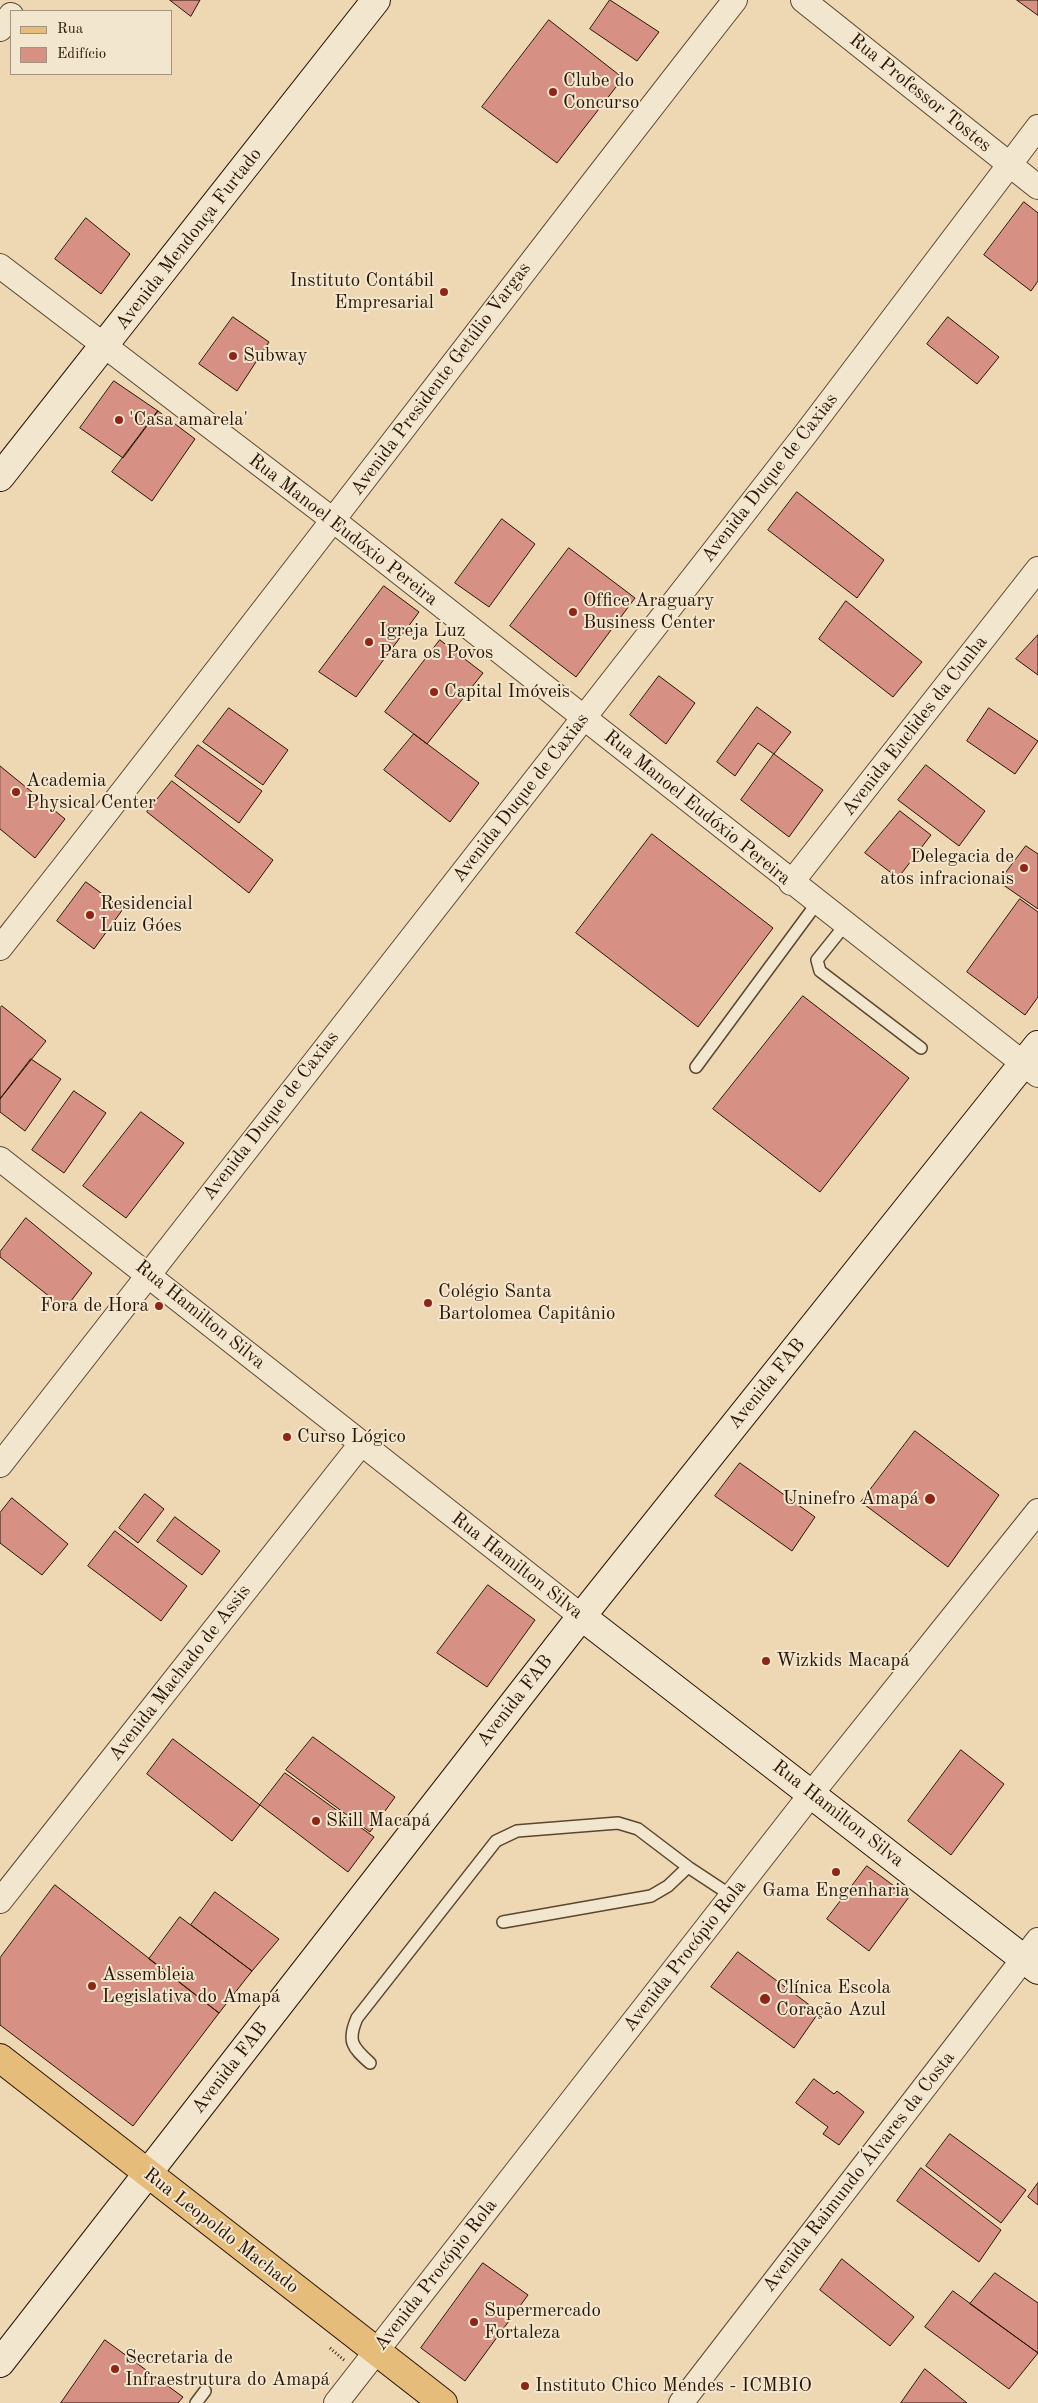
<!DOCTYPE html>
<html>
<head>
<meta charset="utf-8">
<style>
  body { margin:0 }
  #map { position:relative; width:1038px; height:2403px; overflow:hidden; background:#edd8b3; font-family:"Old Standard TT",serif }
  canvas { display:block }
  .legend { position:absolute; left:10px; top:10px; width:162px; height:65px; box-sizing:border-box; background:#f3e6ce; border:1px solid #a3927e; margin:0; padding:6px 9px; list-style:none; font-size:15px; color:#2a1505 }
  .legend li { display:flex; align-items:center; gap:10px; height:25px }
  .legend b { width:25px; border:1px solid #a3927e }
</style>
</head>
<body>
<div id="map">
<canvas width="1038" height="2403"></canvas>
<ul class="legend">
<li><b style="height:6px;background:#e6bc7a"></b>Rua</li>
<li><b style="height:14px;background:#d69184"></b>Edifício</li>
</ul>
</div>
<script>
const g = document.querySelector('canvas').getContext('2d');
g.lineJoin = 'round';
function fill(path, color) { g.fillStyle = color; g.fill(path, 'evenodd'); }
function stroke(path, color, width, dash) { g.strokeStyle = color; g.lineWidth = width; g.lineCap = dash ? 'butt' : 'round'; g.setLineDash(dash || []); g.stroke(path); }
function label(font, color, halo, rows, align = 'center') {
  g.font = font + ' "Old Standard TT",serif'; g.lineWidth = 4; g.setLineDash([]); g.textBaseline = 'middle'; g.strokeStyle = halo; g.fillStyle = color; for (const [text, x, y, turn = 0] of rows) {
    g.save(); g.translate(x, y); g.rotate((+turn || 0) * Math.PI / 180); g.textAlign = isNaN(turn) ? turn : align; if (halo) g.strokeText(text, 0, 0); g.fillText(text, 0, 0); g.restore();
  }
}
const building = new Path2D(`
  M170,0h30l-9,16z
  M610,0l49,32 -22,29 -47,-32z
  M1017,0h21v15z
  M549,20l74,58 -66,85 -75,-56z
  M1024,202l14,11v68l-7,10 -47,-36z
  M86,218l44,36 -29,40 -46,-35z
  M233,317l36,25 -32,49 -38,-27z
  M948,317l51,40 -22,27 -50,-40z
  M114,381l44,30 -35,47 -43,-30z
  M158,411l37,28 -43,62 -40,-29z
  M797,492l87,68 -27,38 -89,-68z
  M502,519l33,25 -46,63 -34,-24z
  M569,548l66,50 -59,79 -66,-51z
  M384,586l35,26 -63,85 -37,-25z
  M846,601l76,61 -29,35 -74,-58z
  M1038,635v40l-22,-16z
  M440,640l43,33 -56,71 -42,-32z
  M659,676l36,27 -29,41 -36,-29z
  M757,707l34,25 -17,22 -16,-11 -23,33 -18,-14z
  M229,708l59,42 -25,35 -60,-43z
  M989,708l49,33 -23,33 -48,-33z
  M414,734l65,49 -29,39 -66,-52z
  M198,745l64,46 -23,32 -64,-47z
  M774,754l49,36 -34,47 -48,-37z
  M926,765l59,46 -26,35 -61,-46z
  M0,766l65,53 -30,39 -35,-29z
  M172,781l101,79 -24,33 -102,-81z
  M900,811l31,24 -33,43 -33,-25z
  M652,834l121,94 -75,99 -122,-94z
  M1026,846l12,8v55l-39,-27z
  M86,882l37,27 -29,40 -37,-28z
  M1020,899l18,13v85l-13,18 -58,-43z
  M803,996l106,82 -89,114 -107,-83z
  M2,1006l44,35 -46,58v-91z
  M31,1059l30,20 -36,52 -25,-19v-13z
  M74,1091l32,22 -42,60 -32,-23z
  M141,1112l43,31 -58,75 -43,-32z
  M26,1218l66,55 -27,36 -65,-52v-5z
  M915,1431l84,64 -51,72 -87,-65z
  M740,1463l75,54 -23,34 -77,-55z
  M145,1494l19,15 -26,34 -19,-15z
  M12,1498l56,46 -26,31 -42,-32v-30z
  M175,1517l45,34 -18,24 -45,-34z
  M115,1531l72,55 -26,35 -73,-55z
  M488,1585l47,35 -48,67 -50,-34z
  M313,1737l82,60 -25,35 -84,-62z
  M173,1739l87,66 -28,36 -85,-67z
  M961,1750l43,34 -53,71 -43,-34z
  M285,1773l89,64 -26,35 -88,-67z
  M867,1866l42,31 -40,54 -42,-32z
  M55,1885l164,128 -86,113 -133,-101v-67z
  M215,1892l64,47 -27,32 -61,-46z
  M180,1917l72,54 -33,42 -70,-54z
  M738,1952l81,60 -25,36 -83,-61z
  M814,2079l20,15 3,-3 27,21 -25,33 -16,-11 5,-7 -32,-24z
  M950,2134l76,56 -25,33 -75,-57z
  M921,2168l80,62 -22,32 -82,-61z
  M1038,2183v22l-10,-8z
  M842,2259l72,58 -24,29 -70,-56z
  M483,2263l45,32 -63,86 -44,-33z
  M995,2273l43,30v50l-68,-49z
  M953,2291l85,62 -29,36 -84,-62z
  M105,2340l78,57 -5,6h-117z
  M925,2369l42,34h-66z`);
fill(building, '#d69184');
stroke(building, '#2a1505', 1);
const lane = new Path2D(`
  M845,925l-28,35 3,11 101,77
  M696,1067l121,-164
  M503,1922l148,-26 17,-10 20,-19
  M370,2063c-18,-16 -23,-22 -13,-45l139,-177 21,-10 101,-8 20,6 50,38 44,29
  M196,2403l9,-12`);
const street = new Path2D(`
  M803,0l235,187
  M0,29l11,-14
  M0,266l333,254 705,555
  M791,883l247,-314
  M0,948c248,-313 488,-633 735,-948
  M0,1159l581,457
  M0,1465l807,-1033 231,-305
  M0,1901l361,-457
  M336,2403l476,-610 226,-282
  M681,2403l357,-463`);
const secondary = new Path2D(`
  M0,477l376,-477
  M581,1616l457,354
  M0,2363l573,-736 465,-582`);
const primary = new Path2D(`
  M0,2058l443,345`);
stroke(lane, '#5b4630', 14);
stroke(street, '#5b4630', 26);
stroke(secondary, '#2a1505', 30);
stroke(primary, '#2a1505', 30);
stroke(new Path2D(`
  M330,2348l14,12`), '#2a1505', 3, [1, 2.5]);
stroke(lane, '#f3e6ce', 11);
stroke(street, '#f3e6ce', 24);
stroke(secondary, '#f3e6ce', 28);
stroke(primary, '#e6bc7a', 28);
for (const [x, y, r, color] of [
  [553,92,5,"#8f2418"],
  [444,292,5,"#8f2418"],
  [233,356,5,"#8f2418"],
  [119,420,5,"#8f2418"],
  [573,612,5,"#8f2418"],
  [369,642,5,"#8f2418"],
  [434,692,5,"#8f2418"],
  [16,792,5,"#8f2418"],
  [1024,868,5,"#8f2418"],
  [90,915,5,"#8f2418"],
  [428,1303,5,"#8f2418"],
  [159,1306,5,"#8f2418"],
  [287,1437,5,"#8f2418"],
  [930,1499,6,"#8f2418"],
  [766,1661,5,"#8f2418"],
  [316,1821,5,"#8f2418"],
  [836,1872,5,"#8f2418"],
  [92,1986,5,"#8f2418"],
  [765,1999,6,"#8f2418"],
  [474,2322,5,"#8f2418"],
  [115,2369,5,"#8f2418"],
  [525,2386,5,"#8f2418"]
]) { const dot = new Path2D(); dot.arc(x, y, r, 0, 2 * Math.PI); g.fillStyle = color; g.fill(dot); stroke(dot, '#f3e6ce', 2); }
label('19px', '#2a1505', '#f3e6ce', [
  ["Clube do",563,81],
  ["Concurso",563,103],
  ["Instituto Contábil",434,281,"right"],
  ["Empresarial",434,303,"right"],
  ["Subway",243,356],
  ["'Casa amarela'",129,420],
  ["Office Araguary",583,601],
  ["Business Center",583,623],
  ["Igreja Luz",379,631],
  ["Para os Povos",379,653],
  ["Capital Imóveis",444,692],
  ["Academia",26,781],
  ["Physical Center",26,803],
  ["Delegacia de",1014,857,"right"],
  ["atos infracionais",1014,879,"right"],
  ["Residencial",100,904],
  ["Luiz Góes",100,926],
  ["Colégio Santa",438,1292],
  ["Bartolomea Capitânio",438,1314],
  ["Fora de Hora",149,1306,"right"],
  ["Curso Lógico",297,1437],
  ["Uninefro Amapá",919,1499,"right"],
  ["Wizkids Macapá",776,1661],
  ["Skill Macapá",326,1821],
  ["Gama Engenharia",836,1891,"center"],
  ["Assembleia",102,1975],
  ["Legislativa do Amapá",102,1997],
  ["Clínica Escola",776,1988],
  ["Coração Azul",776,2010],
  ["Supermercado",484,2311],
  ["Fortaleza",484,2333],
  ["Secretaria de",125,2358],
  ["Infraestrutura do Amapá",125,2380],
  ["Instituto Chico Mendes - ICMBIO",535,2386]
], 'left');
label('19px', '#2a1505', '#f3e6ce', [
  ["Rua Professor Tostes",920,93,39],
  ["Avenida Mendonça Furtado",189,239,-52],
  ["Avenida Presidente Getúlio Vargas",441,379,-53],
  ["Avenida Duque de Caxias",770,478,-52],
  ["Rua Manoel Eudóxio Pereira",343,530,38],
  ["Avenida Euclides da Cunha",915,726,-52],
  ["Avenida Duque de Caxias",521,798,-52],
  ["Rua Manoel Eudóxio Pereira",697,808,39],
  ["Avenida Duque de Caxias",271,1116,-52],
  ["Rua Hamilton Silva",200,1315,39],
  ["Avenida FAB",767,1384,-51],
  ["Rua Hamilton Silva",517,1566,38],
  ["Avenida Machado de Assis",180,1673,-52],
  ["Avenida FAB",515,1701,-52],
  ["Rua Hamilton Silva",838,1814,38],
  ["Avenida Procópio Rola",685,1956,-52],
  ["Avenida FAB",230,2068,-52],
  ["Avenida Raimundo Álvares da Costa",859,2172,-52],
  ["Rua Leopoldo Machado",221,2231,38],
  ["Avenida Procópio Rola",436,2275,-52]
]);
</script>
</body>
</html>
